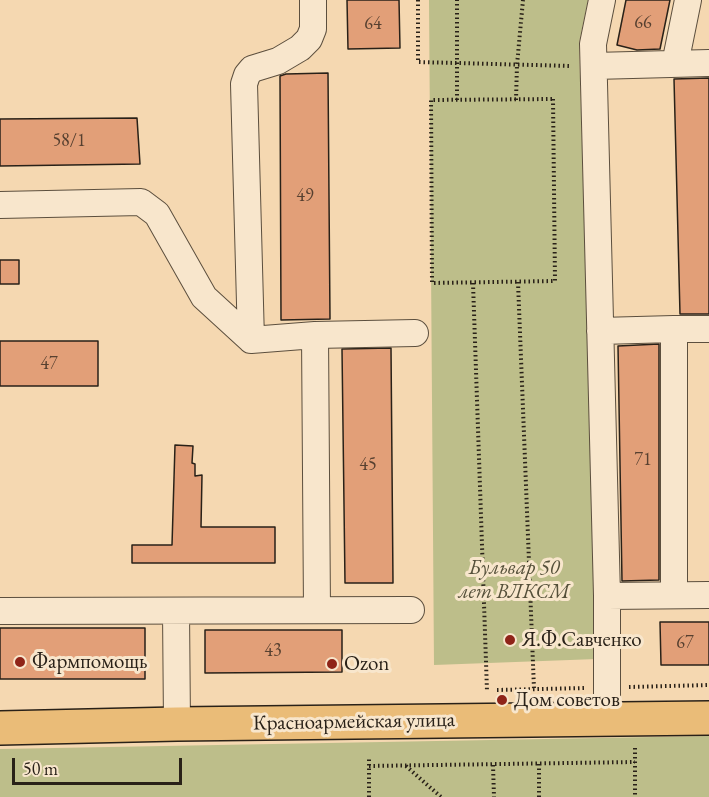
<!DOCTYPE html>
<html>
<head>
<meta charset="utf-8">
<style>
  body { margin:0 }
  #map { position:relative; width:709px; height:797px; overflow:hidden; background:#f5d8b1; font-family:"EB Garamond",serif }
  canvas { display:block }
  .scale { position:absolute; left:12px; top:758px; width:170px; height:27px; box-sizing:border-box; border:3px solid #292118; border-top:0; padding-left:8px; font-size:18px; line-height:21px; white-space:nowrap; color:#292118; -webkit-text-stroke:4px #f8e6cc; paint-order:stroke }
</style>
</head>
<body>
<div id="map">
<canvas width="709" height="797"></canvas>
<div class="scale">50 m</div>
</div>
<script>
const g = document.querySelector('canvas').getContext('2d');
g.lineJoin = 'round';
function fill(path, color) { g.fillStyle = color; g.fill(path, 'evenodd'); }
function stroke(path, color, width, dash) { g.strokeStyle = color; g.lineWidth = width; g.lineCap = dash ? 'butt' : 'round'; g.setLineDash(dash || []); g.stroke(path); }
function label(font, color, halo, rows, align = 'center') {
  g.font = font + ' "EB Garamond",serif'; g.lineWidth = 6; g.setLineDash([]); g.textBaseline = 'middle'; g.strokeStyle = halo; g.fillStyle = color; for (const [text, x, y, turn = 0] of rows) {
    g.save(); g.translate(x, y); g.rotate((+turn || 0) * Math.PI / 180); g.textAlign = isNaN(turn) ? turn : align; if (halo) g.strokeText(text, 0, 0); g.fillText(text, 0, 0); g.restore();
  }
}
fill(new Path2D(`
  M429,0h159l-9,43 18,616 -163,6z
  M709,736v61h-709v-48z`), '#bdbe8a');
const building = new Path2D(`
  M347,0h52l1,48 -52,1z
  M626,0h44l-10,49 -23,1 -20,-5z
  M328,73l2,246 -49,1 -1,-244 6,-2z
  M709,78v236h-29l-6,-235z
  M137,118l3,46 -140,2v-47z
  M0,260h19v24h-19z
  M0,341h98v45h-98z
  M659,344v236l-37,1 -4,-235z
  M391,348l2,235h-48l-3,-234z
  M175,445l18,1 -1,17 3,1v12l7,-1 -1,52h74v36h-143v-18h40z
  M660,622h49v43h-48z
  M0,628h145v51h-145z
  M205,630h137v42l-137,1z`);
fill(building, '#e29f78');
stroke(building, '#292118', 1.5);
const minor = new Path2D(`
  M313,0v29l-4,10 -9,9 -22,13 -26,8 -5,6 -3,9 7,256 64,-5
  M602,0l-9,44 14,552v123
  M675,64l13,-64
  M594,66l115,-3
  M0,205l141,-3 16,12 47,83 47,43
  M600,331l74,-2
  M674,595v-266h35
  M607,596l102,-1
  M317,610l-2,-275 100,-2
  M0,611l411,-1
  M176,611l1,113`);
const major = new Path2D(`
  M0,728l177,-4 532,-6`);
stroke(minor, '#5c4f3e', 28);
stroke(major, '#292118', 36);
stroke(new Path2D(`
  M418,0v62l153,4
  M553,99l2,182 -123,2 -1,-183z
  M457,100v-100
  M516,100l1,-35 6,-65
  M518,282l16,407
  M473,283l14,408
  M629,687l80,-2
  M497,690l88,-2
  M635,748v49
  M493,765l1,32
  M369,766l266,-4
  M406,766l35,31
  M369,797v-38
  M539,797v-33`), '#292118', 4, [1.5, 3]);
stroke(minor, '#f8e6cc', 26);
stroke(major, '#eabc78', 33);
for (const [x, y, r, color] of [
  [510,640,6,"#8f2418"],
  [20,662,6,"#8f2418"],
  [332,664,6,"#8f2418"],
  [502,700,6,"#8f2418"]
]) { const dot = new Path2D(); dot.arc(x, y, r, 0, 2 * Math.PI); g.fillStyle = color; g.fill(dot); stroke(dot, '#f8e6cc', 2); }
label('18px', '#574030', null, [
  ["66",643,23],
  ["64",373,24],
  ["58/1",69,141],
  ["49",305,196],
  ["47",49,364],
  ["71",643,460],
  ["45",368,465],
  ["67",685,643],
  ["43",273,651]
]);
label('italic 21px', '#55503a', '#f8e6cc', [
  ["Бульвар 50",514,568],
  ["лет ВЛКСМ",514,592]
]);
label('21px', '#292118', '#f8e6cc', [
  ["Я.Ф.Савченко",522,640],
  ["Фармпомощь",32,662],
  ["Ozon",344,664],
  ["Дом советов",514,700]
], 'left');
label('21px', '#292118', '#f8e6cc', [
  ["Красноармейская улица",354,722,-1]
]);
</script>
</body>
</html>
